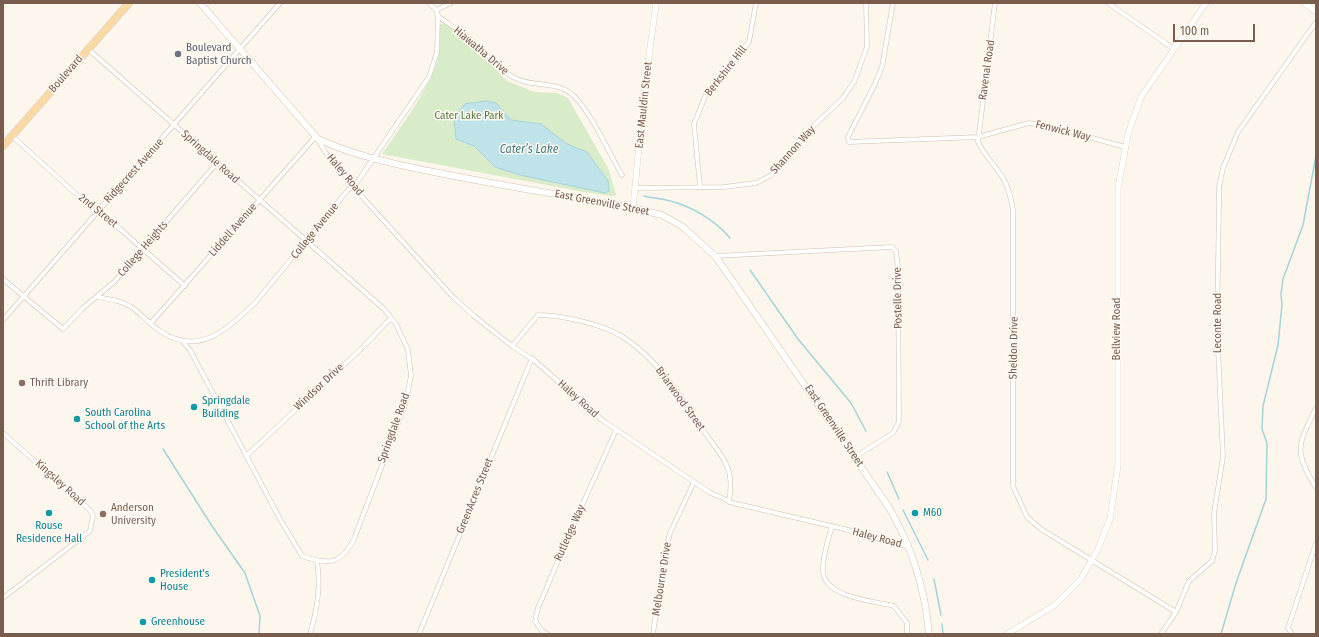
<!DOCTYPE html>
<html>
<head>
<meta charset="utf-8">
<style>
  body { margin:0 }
  #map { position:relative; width:1319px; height:637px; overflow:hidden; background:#fdf6ec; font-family:"Fira Sans Condensed",sans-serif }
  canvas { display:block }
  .frame { position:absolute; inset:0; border:4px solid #7a5c4d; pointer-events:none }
  .scale { position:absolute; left:1173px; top:24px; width:82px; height:18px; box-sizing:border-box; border:2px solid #7a5c4d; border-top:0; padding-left:5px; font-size:12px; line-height:14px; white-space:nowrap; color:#7a5c4d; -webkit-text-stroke:3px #fffaf3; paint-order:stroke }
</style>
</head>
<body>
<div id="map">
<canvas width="1319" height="637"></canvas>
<div class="frame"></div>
<div class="scale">100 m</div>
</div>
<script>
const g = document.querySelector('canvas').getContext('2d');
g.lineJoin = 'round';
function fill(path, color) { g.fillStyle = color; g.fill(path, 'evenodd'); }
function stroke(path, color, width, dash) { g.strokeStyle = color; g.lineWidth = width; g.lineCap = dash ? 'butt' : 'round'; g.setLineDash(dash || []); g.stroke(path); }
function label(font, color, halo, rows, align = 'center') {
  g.font = font + ' "Fira Sans Condensed",sans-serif'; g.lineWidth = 3; g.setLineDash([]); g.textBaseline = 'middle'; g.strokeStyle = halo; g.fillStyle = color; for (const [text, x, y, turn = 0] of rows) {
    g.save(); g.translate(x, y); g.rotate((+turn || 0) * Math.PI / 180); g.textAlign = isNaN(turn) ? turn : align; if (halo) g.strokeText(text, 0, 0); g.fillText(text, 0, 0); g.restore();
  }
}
fill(new Path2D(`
  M444,23l25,19 38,39 27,11 23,1 11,5 41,72 7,25 -5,1 -27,-4 -202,-38c19,-28 42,-57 54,-89 5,-13 4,-26 4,-40z`), '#d8ecc9');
const water = new Path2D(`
  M487,101l9,2 15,17 30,4 26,20 20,8 21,29 1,10 -4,2 -85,-18 -25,-8 -21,-21 -18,-7 -2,-22 11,-13z`);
fill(water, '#bfe3e8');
stroke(water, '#a5d3da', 1);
stroke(new Path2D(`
  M644,196c7,2 15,2 22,4 24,5 49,20 64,38
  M750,270l48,69 53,64 15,28
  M163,449l49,77 33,47 15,43 -1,18
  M887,472l12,27
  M903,510l25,50
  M934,579l7,36
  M942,624l1,10
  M1221,634l15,-51 30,-84 1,-56 -5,-14 1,-23 15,-61 4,-40 -1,-11 2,-15 20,-54 13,-69`), '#a5d3da', 1.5);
const minor = new Path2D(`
  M429,3l7,7
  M893,3l-11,64 -7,17 -27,53 1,5 129,-5 51,-14 27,5 69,19
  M995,3l-17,139c6,13 17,23 25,36 6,10 8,21 10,32v276l14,31 14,12 135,83
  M1108,3l66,46
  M436,10l15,-7
  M438,16c12,9 27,18 39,29 12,10 21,24 36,32 20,12 45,2 62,20 20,22 32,53 47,78
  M88,49l296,260 12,15 12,26 3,26 -6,29 -51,134c-13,26 -26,26 -52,17l-22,-37 -90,-169 -7,-8
  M12,136l85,77 22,15 66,58
  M318,140l8,13 39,47 88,97 21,19 38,30 23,15 67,59 107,72 24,11 115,27 61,17
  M700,187l-6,-63 12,-30 43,-52 7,-39
  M635,188l89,-1 32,-4 14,-7 18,-17 18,-26 37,-35 11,-16 13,-35 -1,-44
  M715,256l177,-9 4,4 2,17 1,154 -6,11 -38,24
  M3,279l60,50 20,-21 31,-26 103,-119
  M97,297c12,2 27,4 37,12 9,7 17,16 26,22 39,26 66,-1 95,-28l93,-113 8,-6 73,-107 8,-25 1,-36 -2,-6
  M3,320l277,-317
  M151,323l165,-187
  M512,346l26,-31c24,0 64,9 85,22 36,23 59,61 82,96 7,10 17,21 22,33 5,11 4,24 2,36
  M1316,408c-18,37 -23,42 0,80
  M3,433l87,77 3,6 -3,15 -87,67
  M246,456l115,-107 30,-31
  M832,526c-4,14 -10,32 -9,46 3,26 51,29 71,34l13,17v11
  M310,634c7,-23 11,-49 7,-73
  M419,634l113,-276
  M547,634l-5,-3 -7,-10 3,-13 33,-78 45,-100
  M653,634l11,-78 6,-23 24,-51
  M1161,634l15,-22 13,-31 23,-20 3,-10 -1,-38 9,-56 -6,-130 2,-122v-18l4,-19 15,-36 78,-110
  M1292,634l-4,-6 28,-85`);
const tertiary = new Path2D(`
  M1304,3l12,9
  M633,208l11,-113 12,-92
  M1007,634l48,-29 26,-26 17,-30 12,-30 8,-54v-277l10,-54 13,-37 65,-94`);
const secondary = new Path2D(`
  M200,3l118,136c37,17 76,25 116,33 68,14 136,24 203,37l25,6 21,12 33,30 172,249c24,40 37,82 41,128`);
const primary = new Path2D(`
  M3,146l126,-143`);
stroke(minor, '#d1beb0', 5);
stroke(tertiary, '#d1beb0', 6);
stroke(secondary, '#d6c0b0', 7);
stroke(primary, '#dad1cd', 8);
stroke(minor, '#fff', 4);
stroke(tertiary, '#fff', 5.5);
stroke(secondary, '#fff', 6);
stroke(primary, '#fbd9a5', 7);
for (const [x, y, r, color] of [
  [178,54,4,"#6b7280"],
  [22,383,4,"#8d6e63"],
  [194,407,4,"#0f9aa8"],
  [77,419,4,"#0f9aa8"],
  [49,513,4,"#0f9aa8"],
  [915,513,4,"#0f9aa8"],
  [103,514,4,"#8d6e63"],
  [152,580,4,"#0f9aa8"],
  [143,622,4,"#0f9aa8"]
]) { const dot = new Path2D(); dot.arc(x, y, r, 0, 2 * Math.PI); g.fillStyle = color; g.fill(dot); stroke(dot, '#fffaf3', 1.5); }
label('11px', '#5b616d', '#fffaf3', [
  ["Boulevard",186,48],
  ["Baptist Church",186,61]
], 'left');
label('11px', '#7a5c4d', '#fffaf3', [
  ["Hiawatha Drive",481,51,40],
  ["Ravenal Road",987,70,-82],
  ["Berkshire Hill",726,71,-52],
  ["Boulevard",66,74,-49],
  ["East Mauldin Street",644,105,-84],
  ["Fenwick Way",1063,131,14],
  ["Shannon Way",793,150,-48],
  ["Springdale Road",210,157,42],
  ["Ridgecrest Avenue",134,171,-48],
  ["Haley Road",345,175,50],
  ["East Greenville Street",602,203,11],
  ["2nd Street",98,211,39],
  ["Liddell Avenue",233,230,-49],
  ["College Avenue",315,231,-51],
  ["College Heights",143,249,-49],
  ["Postelle Drive",898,298,-91],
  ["Leconte Road",1218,323,-90],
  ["Bellview Road",1117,329,-90],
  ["Sheldon Drive",1014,348,-89],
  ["Windsor Drive",319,387,-43],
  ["Haley Road",578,399,42],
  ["Briarwood Street",680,399,54],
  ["East Greenville Street",834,426,56],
  ["Springdale Road",394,428,-70],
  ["Kingsley Road",60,483,42],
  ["GreenAcres Street",475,496,-68],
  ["Rutledge Way",570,533,-66],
  ["Haley Road",877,538,15],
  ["Melbourne Drive",662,579,-81]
]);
label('11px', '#537a41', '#fffaf3', [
  ["Cater Lake Park",469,116]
]);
label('11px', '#785e54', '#fffaf3', [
  ["Thrift Library",30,383],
  ["Anderson",111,508],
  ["University",111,521]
], 'left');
label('11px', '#0d838f', '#fffaf3', [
  ["Springdale",202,401],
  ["Building",202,414],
  ["South Carolina",85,413],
  ["School of the Arts",85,426],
  ["M60",923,513],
  ["Rouse",49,526,"center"],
  ["Residence Hall",49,539,"center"],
  ["President's",160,574],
  ["House",160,587],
  ["Greenhouse",151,622]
], 'left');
label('italic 12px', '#437c86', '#fffaf3', [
  ["Cater’s Lake",529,150]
]);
</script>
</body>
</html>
